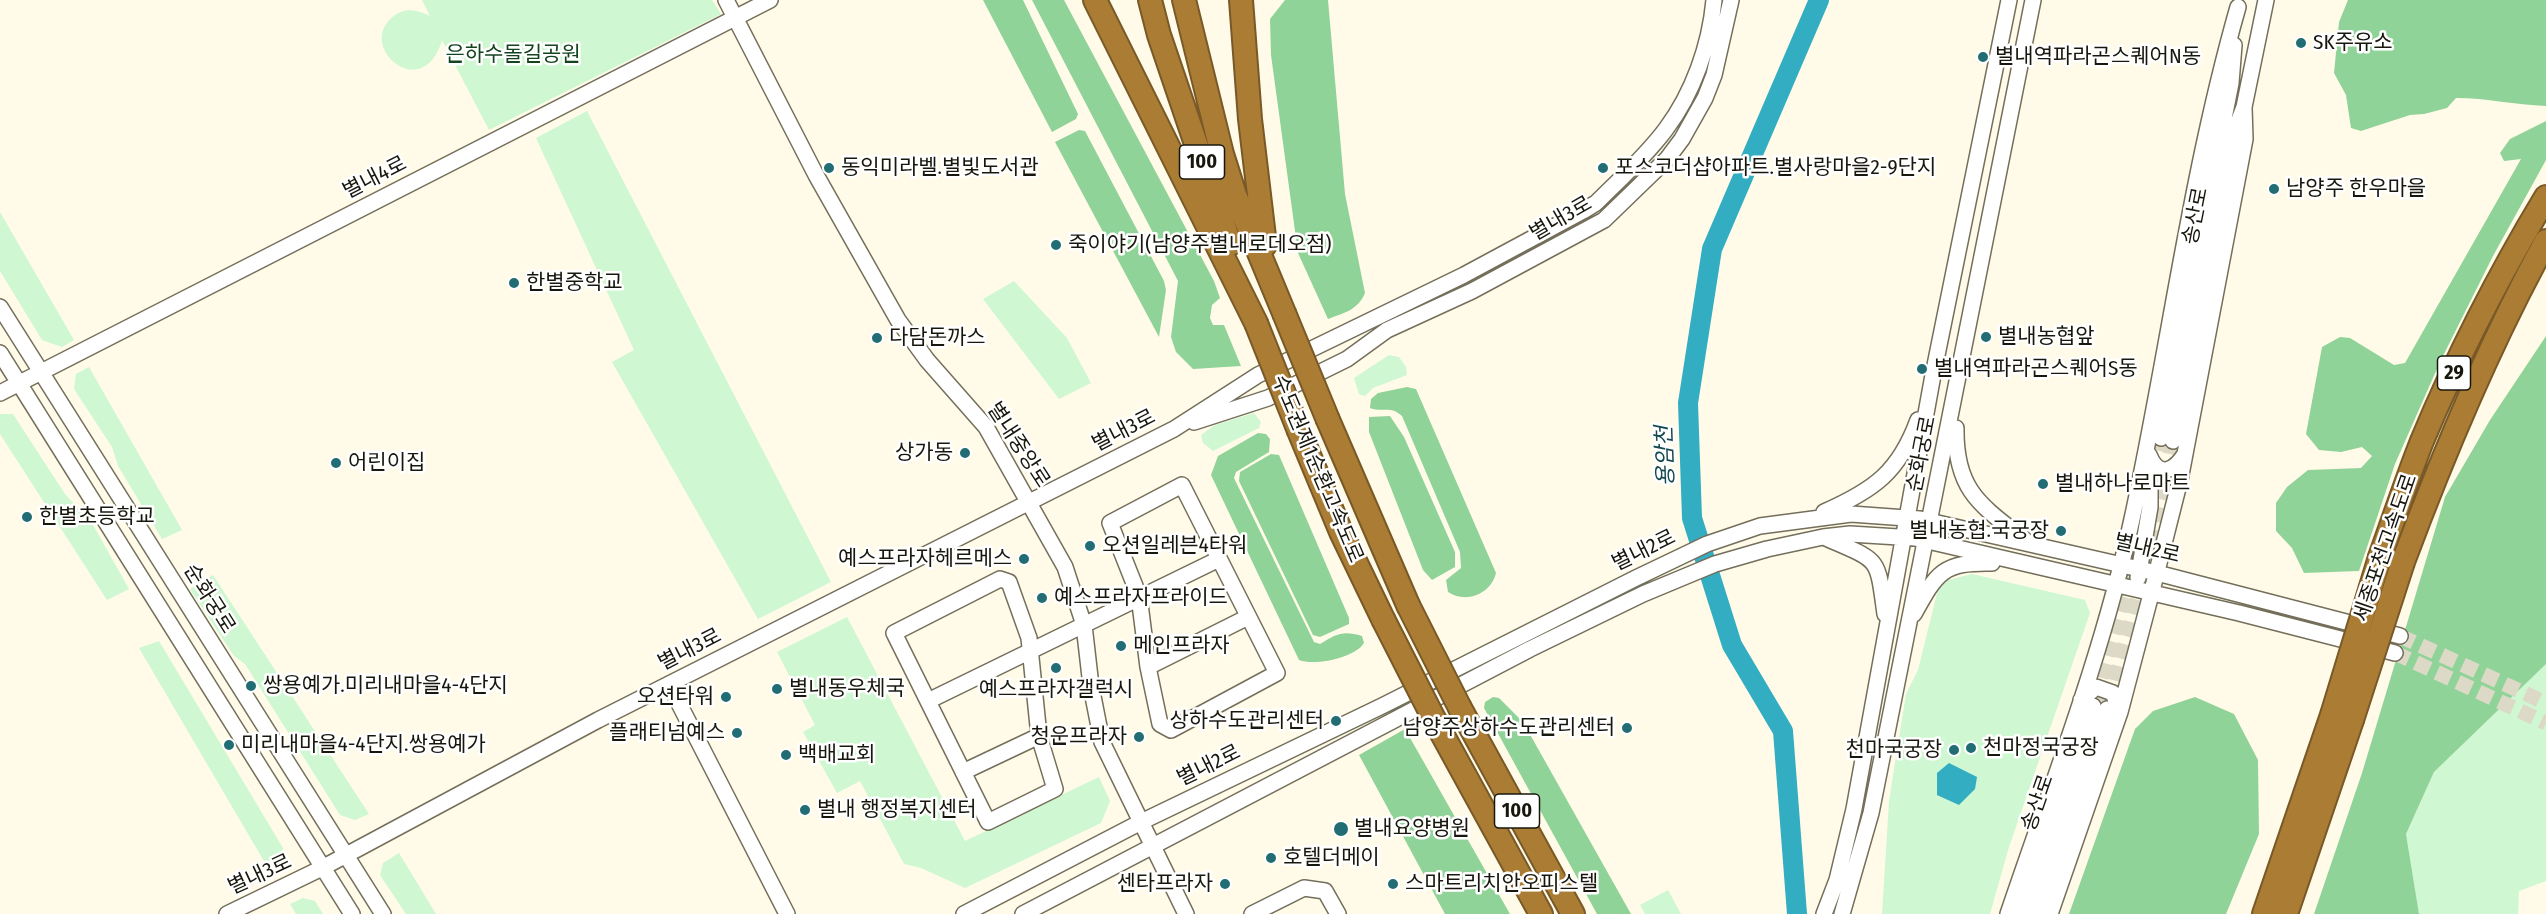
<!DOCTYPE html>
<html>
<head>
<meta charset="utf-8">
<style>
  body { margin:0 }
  canvas { display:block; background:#fffbe8 }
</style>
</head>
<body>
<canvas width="2546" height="914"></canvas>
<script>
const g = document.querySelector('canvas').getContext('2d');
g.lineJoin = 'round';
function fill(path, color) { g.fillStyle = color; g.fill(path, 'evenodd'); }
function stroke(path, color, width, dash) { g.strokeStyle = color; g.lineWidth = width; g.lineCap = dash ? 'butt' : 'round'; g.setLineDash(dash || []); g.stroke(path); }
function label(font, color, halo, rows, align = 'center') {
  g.font = font + ' "Fira Sans Condensed","Noto Sans KR",sans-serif'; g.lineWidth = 5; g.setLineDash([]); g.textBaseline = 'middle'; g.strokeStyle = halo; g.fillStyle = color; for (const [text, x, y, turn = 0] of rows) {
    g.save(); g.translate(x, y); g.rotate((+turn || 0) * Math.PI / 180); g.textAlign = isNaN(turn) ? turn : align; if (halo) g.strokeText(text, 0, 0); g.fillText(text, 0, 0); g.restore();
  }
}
fill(new Path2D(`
  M422,0h290l9,14 -232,116 -47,-90c-19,66 -89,5 -47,-25 11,-8 24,-5 35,1z
  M587,111l244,471 -73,37 -146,-257 22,-12 -98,-212z
  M0,212l74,128 -12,7 -20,-7 -42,-69z
  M1014,281l53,57 24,45 -32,16 -76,-100z
  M1389,355l10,2 7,10 1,8 -34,13 -8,8 -6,-2 -5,-16z
  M89,367l93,163 -20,9 -44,-73 -6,-19 -38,-58 2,-15z
  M1254,413l7,9 -2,6 -46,23 -10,-8 -2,-8 14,-10z
  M0,414h13l52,80 27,29 37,66 -22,11 -107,-166z
  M1972,574l113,26 5,13 -81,234 -19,67h-108l7,-113 17,-107 12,-24 20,-81 10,-9z
  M213,575l156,239 -14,6 -15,-5 -95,-151 -11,-8 -44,-67z
  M847,617l118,224 134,-64 11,24 -9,22 -136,65 -44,-20 -17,-4 -44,-83 -23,12 -34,-61 12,-7 -38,-73z
  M159,641l124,207 -3,14 -12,6 -129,-220z
  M2546,664v217l-27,10 -1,23h-99l-13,-80 28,-62z
  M399,853l37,61h-30l-26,-39 3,-12z
  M1668,890l13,24h-36l-5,-9z
  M303,898l12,3 8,13h-27l-6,-10z`), '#cef7d2');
fill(new Path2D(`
  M983,0h40l55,114 -2,5 -24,13z
  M1032,0h32l150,281 6,17 -8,7 -2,13 3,7h11l17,41 -48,3 -17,-17 -5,-15 7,-56z
  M1285,0h43l17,194 20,99c-7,17 -21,20 -37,26l-30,-66 -27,-198 -1,-36z
  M2348,0h198v106c-31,-1 -59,-8 -90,-8l-9,10 -23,6 -14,1 -49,16 -10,-3 -5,-33 -12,-22 5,-51z
  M2546,121v39l-53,96 -53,106 -45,102 -36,107 -55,2 -12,-25 -16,-17v-28l11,-16 21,-17 53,-2 11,-12 -10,-9 -21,5 -22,-2 -13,-16 16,-87 18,-10 10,1 44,27 11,-2 116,-204 -17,2 -4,-8 10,-14z
  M1079,130l6,1 79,150 2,9 -7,47 -104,-195z
  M2546,336v328l-112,108 -28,62 13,80h-105l48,-141 83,-276 45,-77z
  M1407,387l9,2 80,184c-5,21 -30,31 -48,19l-2,-12 15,-12 -1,-16 -58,-136c-12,-11 -19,-3 -32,-8l1,-9 7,-6z
  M1390,416l14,21 51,115v15l-23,13 -9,-10 -54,-138v-15z
  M1258,433l8,1 4,5 -1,13 -33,20 -2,6 80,164 6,2c16,-10 23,-14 42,-8l2,7c-9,15 -49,23 -65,17l-88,-185 7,-19z
  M1271,454l8,1 3,7 67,156v6l-29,13 -7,-2 -74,-154 1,-9z
  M1493,697l6,1 24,24 108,192h-34l-113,-206 1,-6z
  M2195,697l39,17 24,46 1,74 -33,80h-157l66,-185 18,-18z
  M1405,729l105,185h-65l-86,-159z`), '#90d398');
fill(new Path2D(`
  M1949,763l28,14 -2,12 -16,16 -22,-10v-22z`), '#32adc1');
stroke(new Path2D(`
  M1797,914l-14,-183 -51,-86 -40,-127 -4,-115 24,-154 107,-249`), '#32adc1', 20);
stroke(new Path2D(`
  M2153,473l8,-35
  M2150,544l23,-103
  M2400,636l146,67
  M2395,653l151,70
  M2095,700l40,-145
  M2109,703l34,-124`), '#dcd9c7', 15, [15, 8]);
const minor = new Path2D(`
  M726,0l90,175 82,145 29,40 59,67 79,140 19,58 7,61 11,56 84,172
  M0,307l383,607
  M0,353l352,561
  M0,393l770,-393
  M1194,422l74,-24 79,-39 40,-29 85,-39 132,-71 63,-61 15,-20 23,-41 9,-23 17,-75
  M1956,428c-1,62 24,77 69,112
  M2161,438l70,-355 3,-38
  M2173,441l60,-305 11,-29 22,-107
  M2149,455c10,24 25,16 36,-1
  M1182,485l95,188 -106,57 -11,-6 -12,-57 -9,-71 -29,-73z
  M1824,512c50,-22 75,-40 94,-92
  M1826,538c54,24 51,17 59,76
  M2138,578l12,-71v-42
  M1000,579l9,3 20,56 10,98 16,53 -67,33 -94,-189z
  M1914,614c23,-42 29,-52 78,-51
  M1148,667l100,-50
  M669,684l118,230
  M2081,700l15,-13 17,6 7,19
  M928,701l291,-142
  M963,772l76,-36
  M227,914l95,-46 276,-148 576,-291 84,-54 206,-100 119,-64 13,-8c23,-23 50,-47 70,-74 27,-36 44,-84 48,-129
  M964,914l177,-92 241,-116 254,-128 71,-34 53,-18 91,-12 69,5 237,54 243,63
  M1023,914l507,-265 113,-55 72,-30 52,-15 56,-12 27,-3 65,4 324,75 156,40
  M1252,914l52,-26 21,3 13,23
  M1824,914l13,-34 17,-71 79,-434 76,-375
  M1842,914l29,-101 162,-813
  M2008,914c44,-130 95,-261 124,-395 37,-170 58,-344 106,-512
  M2020,914l73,-208
  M2035,914l72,-205
  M2050,914l70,-202 35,-133 25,-99 65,-341 -1,-32`);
const highway = new Path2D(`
  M1095,0l161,323
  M1150,0l9,35 71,209
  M1184,0l38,154 13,41 49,118
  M1241,0l9,119 15,126
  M1328,420l80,185
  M1299,431l42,101 42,87
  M2380,557c14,-39 27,-78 42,-116 35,-84 77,-166 124,-244
  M2403,562c41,-110 86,-218 143,-321
  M1460,708l113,206
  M1435,721l106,193
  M2264,914l68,-199
  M2286,914l66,-194`);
stroke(minor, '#746f5b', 18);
stroke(highway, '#785927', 26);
stroke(minor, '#fff', 15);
stroke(highway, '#ab7d34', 22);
const highwayBridge = new Path2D(`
  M1284,313l44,107
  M1256,323l43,108
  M1408,605l52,103
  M1383,619l52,102
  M2332,715l48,-158
  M2352,720l51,-158`);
stroke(highwayBridge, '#785927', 26, []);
stroke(highwayBridge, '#ab7d34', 22);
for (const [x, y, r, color] of [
  [2301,43,6,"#216d73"],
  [1983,57,6,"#216d73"],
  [829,168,6,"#216d73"],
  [1603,168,6,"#216d73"],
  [2274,189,6,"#216d73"],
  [1056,245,6,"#216d73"],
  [514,283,6,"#216d73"],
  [1986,337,6,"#216d73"],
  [877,338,6,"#216d73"],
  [1922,369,6,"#216d73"],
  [965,453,6,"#216d73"],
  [336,463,6,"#216d73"],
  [2043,484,6,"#216d73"],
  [27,517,6,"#216d73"],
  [2061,531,6,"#216d73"],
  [1090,546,6,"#216d73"],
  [1024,559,6,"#216d73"],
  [1042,598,6,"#216d73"],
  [1121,646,6,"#216d73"],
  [1056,668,6,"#216d73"],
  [251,686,6,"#216d73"],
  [777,689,6,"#216d73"],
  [726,697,6,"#216d73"],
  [1336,721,6,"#216d73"],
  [1627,728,6,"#216d73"],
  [737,733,6,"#216d73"],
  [1139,737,6,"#216d73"],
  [229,745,6,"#216d73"],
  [1971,748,6,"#216d73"],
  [1954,750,6,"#216d73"],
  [786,755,6,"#216d73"],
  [805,810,6,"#216d73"],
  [1341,829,8,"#216d73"],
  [1271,858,6,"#216d73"],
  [1225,884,6,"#216d73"],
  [1393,884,6,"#216d73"]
]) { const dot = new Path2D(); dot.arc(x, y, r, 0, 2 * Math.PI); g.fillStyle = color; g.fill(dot); stroke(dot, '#fff', 2); }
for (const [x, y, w] of [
  [1202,162,45],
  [2454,373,33],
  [1517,811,45]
]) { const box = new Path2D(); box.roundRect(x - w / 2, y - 17, w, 34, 4.5); g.fillStyle = '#fff'; g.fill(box); stroke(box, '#18170e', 1.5); }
label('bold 20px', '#18170e', null, [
  ["100",1202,162],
  ["29",2454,373],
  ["100",1517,811]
]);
label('21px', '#18170e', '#fff', [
  ["SK주유소",2313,43],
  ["별내역파라곤스퀘어N동",1995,57],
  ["동익미라벨.별빛도서관",841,168],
  ["포스코더샵아파트.별사랑마을2-9단지",1615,168],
  ["남양주 한우마을",2286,189],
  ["죽이야기(남양주별내로데오점)",1068,245],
  ["한별중학교",526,283],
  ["별내농협앞",1998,337],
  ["다담돈까스",889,338],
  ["별내역파라곤스퀘어S동",1934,369],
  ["상가동",953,453,"right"],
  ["어린이집",348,463],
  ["별내하나로마트",2055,484],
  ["한별초등학교",39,517],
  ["별내농협.국궁장",2049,531,"right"],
  ["오션일레븐4타워",1102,546],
  ["예스프라자헤르메스",1012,559,"right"],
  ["예스프라자프라이드",1054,598],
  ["메인프라자",1133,646],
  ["쌍용예가.미리내마을4-4단지",263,686],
  ["별내동우체국",789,689],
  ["예스프라자갤럭시",1056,690,"center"],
  ["오션타워",714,697,"right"],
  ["상하수도관리센터",1324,721,"right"],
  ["남양주상하수도관리센터",1615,728,"right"],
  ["플래티넘예스",725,733,"right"],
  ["청운프라자",1127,737,"right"],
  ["미리내마을4-4단지.쌍용예가",241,745],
  ["천마정국궁장",1983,748],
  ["천마국궁장",1942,750,"right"],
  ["백배교회",798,755],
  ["별내 행정복지센터",817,810],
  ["별내요양병원",1354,829],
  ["호텔더메이",1283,858],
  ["센타프라자",1213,884,"right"],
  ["스마트리치안오피스텔",1405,884]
], 'left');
label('21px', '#14441e', '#fff', [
  ["은하수돌길공원",513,55]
]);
label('21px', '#18170e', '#fff', [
  ["별내4로",375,178,-27],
  ["송산로",2196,216,-79],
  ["별내3로",1561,219,-30],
  ["별내3로",1124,431,-27],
  ["별내중앙로",1018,445,57],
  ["순화궁로",1922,454,-79],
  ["수도권제1순환고속도로",1317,469,67],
  ["세종포천고속도로",2386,548,-71],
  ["별내2로",2147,549,13],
  ["별내2로",1644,551,-26],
  ["순화궁로",209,599,58],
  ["별내3로",690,650,-27],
  ["별내2로",1209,766,-26],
  ["송산로",2038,803,-71],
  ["별내3로",260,875,-25]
]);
label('italic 22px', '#154951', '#fff', [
  ["용암천",1666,456,-92]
]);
</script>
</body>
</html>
